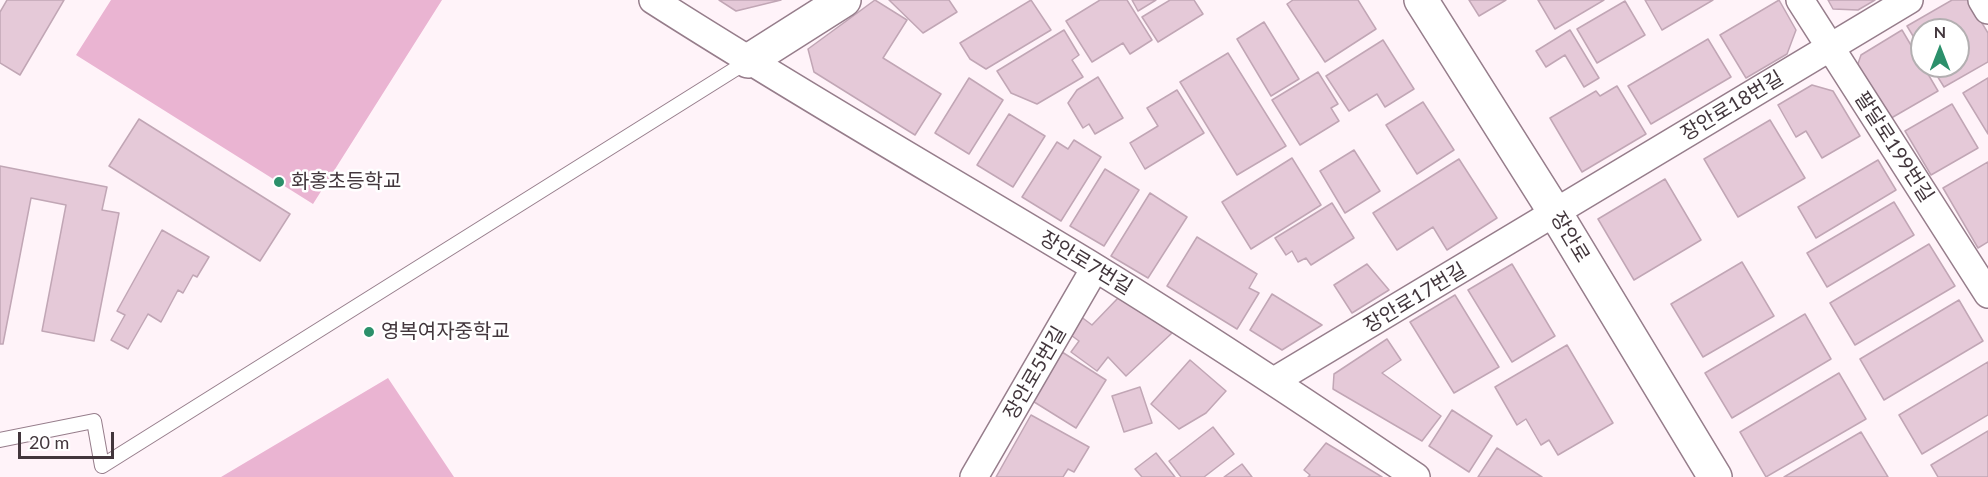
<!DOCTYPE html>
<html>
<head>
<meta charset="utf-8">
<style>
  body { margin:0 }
  #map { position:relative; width:1988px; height:477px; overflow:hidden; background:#fff3f9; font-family:Lato,sans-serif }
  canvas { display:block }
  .north { position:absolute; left:1910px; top:18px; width:60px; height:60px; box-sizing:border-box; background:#fff; border:2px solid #b3afb1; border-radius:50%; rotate:0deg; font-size:16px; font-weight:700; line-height:24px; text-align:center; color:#42363c }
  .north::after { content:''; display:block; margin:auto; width:21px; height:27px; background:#2c906b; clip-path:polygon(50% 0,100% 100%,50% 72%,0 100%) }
  .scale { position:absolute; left:18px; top:432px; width:96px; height:27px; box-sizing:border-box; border:3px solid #42363c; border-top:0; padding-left:8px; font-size:18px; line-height:21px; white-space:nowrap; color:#42363c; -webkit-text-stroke:4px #fff; paint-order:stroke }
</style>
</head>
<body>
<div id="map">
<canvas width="1988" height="477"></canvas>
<div class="north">N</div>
<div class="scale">20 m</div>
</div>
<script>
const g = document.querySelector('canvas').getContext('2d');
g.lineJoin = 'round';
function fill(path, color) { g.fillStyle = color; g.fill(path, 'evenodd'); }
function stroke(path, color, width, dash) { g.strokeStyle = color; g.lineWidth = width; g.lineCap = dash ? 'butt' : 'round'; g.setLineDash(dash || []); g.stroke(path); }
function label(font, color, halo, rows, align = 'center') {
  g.font = font + ' Lato,"Noto Sans KR",sans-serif'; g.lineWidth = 5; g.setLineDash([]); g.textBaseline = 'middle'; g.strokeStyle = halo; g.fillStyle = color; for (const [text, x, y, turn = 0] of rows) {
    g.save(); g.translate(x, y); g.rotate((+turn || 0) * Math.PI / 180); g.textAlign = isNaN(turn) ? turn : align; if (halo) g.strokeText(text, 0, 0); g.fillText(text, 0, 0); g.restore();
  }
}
fill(new Path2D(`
  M111,0h331l-129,204 -237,-149z
  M388,378l66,99h-233z`), '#eab4d2');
const building = new Path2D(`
  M7,0h57l-44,75 -20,-12v-51z
  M719,0h62l-45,11z
  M875,0l32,20 -24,38 58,36 -26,41 -101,-63 -6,-23z
  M889,0h60l8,12 -34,21z
  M1031,0l20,30 -65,39 -16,-10 -10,-16z
  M1100,0h27l25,40 -22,14 -7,-11 -31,19 -26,-41z
  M1132,0h24l-18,11z
  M1170,0h24l9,14 -45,28 -16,-25z
  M1293,0h65l18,29 -51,33 -38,-58z
  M1469,0h37l-27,16z
  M1538,0h66l-49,29z
  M1645,0h68l-51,30z
  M1779,0l17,30 -9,24 -41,24 -26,-43z
  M1828,0h47l-17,10 -25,-1z
  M1952,0h16l20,33v29l-44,25 -13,-21h27v-36h-36v21l-15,-25z
  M1625,1l20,34 -48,28 -20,-34z
  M1264,22l35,57 -28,17 -34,-57z
  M1064,30l15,25 -7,5 11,17 -46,27 -26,-11 -14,-22z
  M1570,30l29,48 -15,9 -19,-32 -19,12 -10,-16z
  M1902,30l36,61 -57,33 -28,-46 8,-23z
  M1708,39l23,38 -80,47 -23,-38z
  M1383,40l31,49 -29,18 -8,-13 -28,17 -23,-35z
  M1228,53l58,93 -49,29 -57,-93z
  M1318,72l20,32 -7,4 8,13 -39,24 -28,-45z
  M1098,77l25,41 -28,16 -6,-10 -6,4 -15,-25 9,-13z
  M969,78l34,22 -34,54 -34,-21z
  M1988,78v56l-25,-41z
  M1812,85l21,6 27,45 -38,22 -16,-27 -10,6 -18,-32z
  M1617,86l29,48 -64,38 -32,-54 46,-27 4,5z
  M1177,90l27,43 -59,36 -15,-26 28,-17 -11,-18z
  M1423,102l31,48 -37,24 -31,-49z
  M1952,104l26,44 -47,27 -26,-44z
  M1009,114l36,22 -32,51 -36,-22z
  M139,119l151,95 -30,47 -151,-95z
  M1770,120l35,58 -67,39 -34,-58z
  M1074,140l27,17 -40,64 -39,-24 35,-55 11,7z
  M1354,150l26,41 -35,22 -25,-42z
  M1292,158l29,47 -70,44 -29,-47z
  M1459,159l38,59 -50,32 -14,-23 -36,23 -24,-37z
  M1878,160l18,30 -80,48 -18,-31z
  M1988,162v80l-10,6 -35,-60z
  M0,166l107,21 -5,23 17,3 -25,128 -52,-10 24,-126 -35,-7 -28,146h-3z
  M1105,169l34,21 -35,56 -34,-20z
  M1665,179l36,61 -67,40 -36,-61z
  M1150,193l37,24 -39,61 -37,-22z
  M1894,202l20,33 -87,52 -20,-34z
  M1332,203l22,35 -43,27 -5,-7 -8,4 -6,-11 -6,4 -11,-17z
  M162,230l47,27 -12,20 -4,-2 -10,18 -5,-3 -17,32 -13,-8 -20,35 -17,-9 14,-25 -8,-4z
  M1197,237l60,37 -8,14 10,5 -22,36 -70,-43z
  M1929,244l26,42 -100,59 -25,-42z
  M1742,262l32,54 -71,41 -32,-53z
  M1367,264l22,26 -37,23 -18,-28z
  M1512,264l43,72 -43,26 -44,-72z
  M1272,294l50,31 -40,25 -32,-20z
  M1455,295l44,72 -45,26 -44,-71z
  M1119,297l53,36 -46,43 -18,-19 -11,14 -26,-19 8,-11 -11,-8 12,-17 12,9z
  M1959,300l24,41 -99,59 -24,-41z
  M1805,314l26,45 -99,59 -27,-45z
  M1387,339l14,21 -19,13 59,43 -19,25 -89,-52 1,-15z
  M1567,345l46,78 -55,32 -9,-15 -8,5 -15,-26 -9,6 -22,-38z
  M1062,352l44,28 -30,48 -45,-28z
  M1190,360l36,31 -20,22 -27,16 -28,-25z
  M1988,362v53l-66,39 -23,-39z
  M1839,373l27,46 -100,58 -26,-45z
  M1140,387l12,36 -28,9 -12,-36z
  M1452,410l40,26 -23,36 -40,-26z
  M1031,415l58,32 -15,25 -6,-3 -5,8h-67z
  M1213,427l21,27 -30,23h-23l-12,-16z
  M1988,431v46h-50l-7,-12z
  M1861,432l27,45h-104z
  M1326,443l56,34h-74l2,-2 -6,-5z
  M1497,448l45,29h-64z
  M1156,453l19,24h-33l-7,-8z
  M1242,464l10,13h-28z`);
fill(building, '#e5c9d8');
stroke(building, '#c1a6b5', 1.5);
const service = new Path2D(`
  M0,440l94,-19 8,45 646,-405`);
const minor = new Path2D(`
  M653,0c145,93 294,178 441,267 109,67 216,138 322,210
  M1800,0l188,294
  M1982,0l6,10
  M1274,381l635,-381
  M974,477l121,-209`);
const tertiary = new Path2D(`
  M748,61l96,-61`);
const secondary = new Path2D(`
  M1421,0l135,214 159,263`);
stroke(service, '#967d8b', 16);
stroke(minor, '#967d8b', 30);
stroke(tertiary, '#967d8b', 36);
stroke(secondary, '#967d8b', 36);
stroke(service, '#fff', 14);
stroke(minor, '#fff', 27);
stroke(tertiary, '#fff', 33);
stroke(secondary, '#fff', 33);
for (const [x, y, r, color] of [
  [279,182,6,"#2c906b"],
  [369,332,6,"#2c906b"]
]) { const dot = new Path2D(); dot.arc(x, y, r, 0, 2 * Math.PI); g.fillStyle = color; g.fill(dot); stroke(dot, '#fff', 2); }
label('20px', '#42363c', '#fff', [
  ["장안로18번길",1732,106,-31],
  ["팔달로199번길",1894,147,57],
  ["장안로",1570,237,59],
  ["장안로7번길",1086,263,31],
  ["장안로17번길",1415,298,-31],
  ["장안로5번길",1035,373,-60]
]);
label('20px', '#42363c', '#fff', [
  ["화홍초등학교",291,182],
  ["영복여자중학교",381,332]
], 'left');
</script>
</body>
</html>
